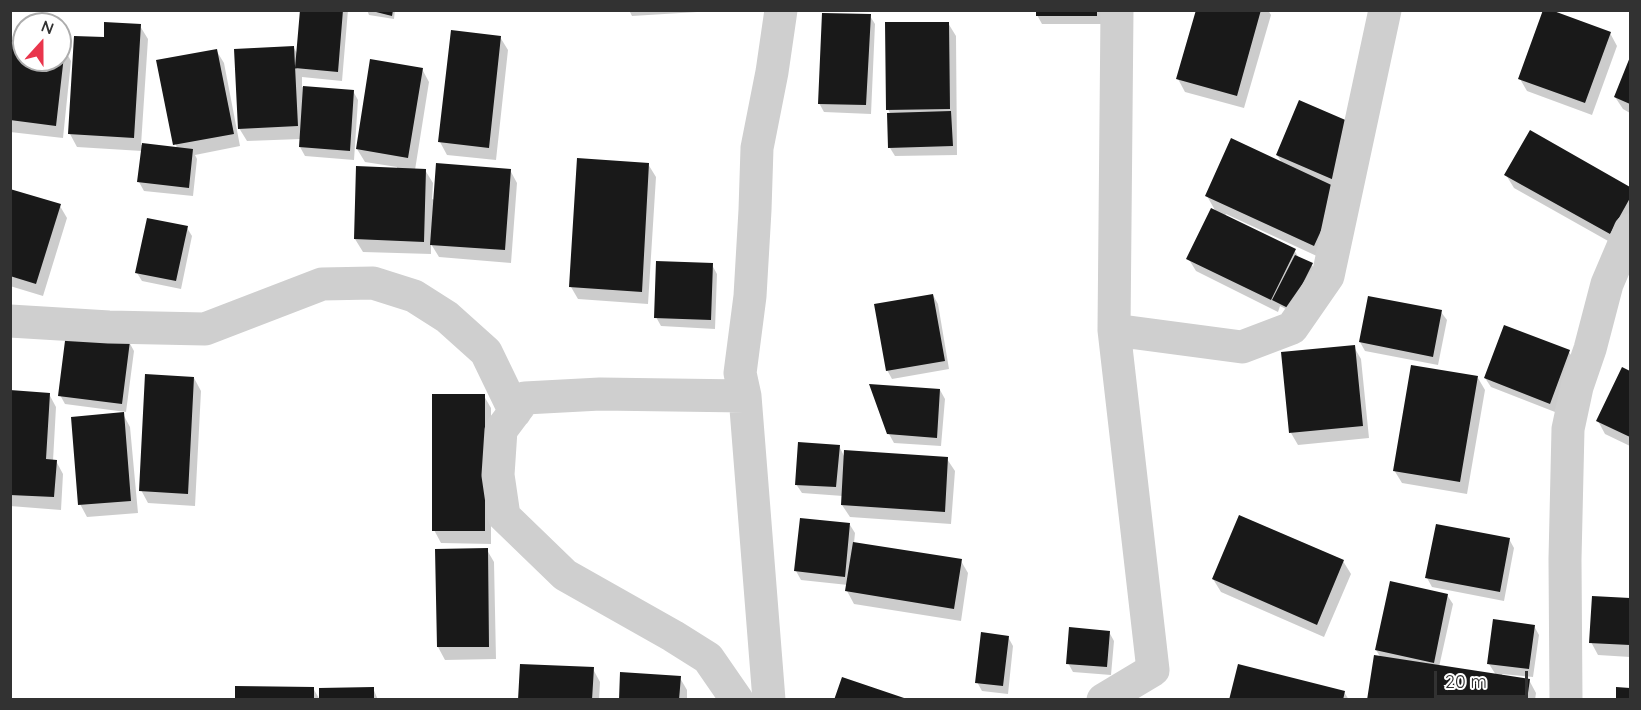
<!DOCTYPE html>
<html>
<head>
<meta charset="utf-8">
<style>
  body { margin:0 }
  #map { position:relative; width:1641px; height:710px; overflow:hidden; background:#fff; font-family:Quicksand,sans-serif }
  canvas { display:block }
  .frame { position:absolute; inset:0; border:12px solid #323232; pointer-events:none }
  .north { position:absolute; left:12px; top:12px; width:60px; height:60px; box-sizing:border-box; background:#fff; border:2px solid #adadad; border-radius:50%; rotate:21deg; font-size:16px; font-weight:700; line-height:24px; text-align:center; color:#323232 }
  .north::after { content:''; display:block; margin:auto; width:21px; height:27px; background:#e9354c; clip-path:polygon(50% 0,100% 100%,50% 72%,0 100%) }
  .scale { position:absolute; left:1434px; top:671px; width:94px; height:27px; box-sizing:border-box; border:3px solid #323232; border-top:0; padding-left:8px; font-size:18px; line-height:21px; white-space:nowrap; color:#323232; -webkit-text-stroke:4px #fff; paint-order:stroke }
</style>
</head>
<body>
<div id="map">
<canvas width="1641" height="710"></canvas>
<div class="frame"></div>
<div class="north">N</div>
<div class="scale">20 m</div>
</div>
<script>
const g = document.querySelector('canvas').getContext('2d');
g.lineJoin = 'round';
function fill(path, color) { g.fillStyle = color; g.fill(path, 'evenodd'); }
function stroke(path, color, width, dash) { g.strokeStyle = color; g.lineWidth = width; g.lineCap = dash ? 'butt' : 'round'; g.setLineDash(dash || []); g.stroke(path); }
fill(new Path2D(`
  M302,10h46l-6,71 -40,-4v10l51,4 5,9 -4,60 -49,-4 -5,-9 1,-8 -54,2 -8,-13 55,-80 4,7z
  M367,10h28l-1,9 -25,-4z
  M629,10h101l-98,6z
  M1037,10h64v14h-59l-5,-9z
  M1197,10h71l3,5 -27,93 -59,-16 -7,-13z
  M870,16l5,8 -4,90 -47,-2 -5,-9z
  M948,23l8,13 1,119 -62,1 -5,-8 1,-33 -3,-6z
  M140,26l8,13 -7,106 36,4 -19,-88 58,-11 8,13 16,83 -45,9 2,4 -4,37 -49,-5 -5,-9 3,-31 -65,-4 -7,-13 35,-95z
  M1610,33l7,13 -25,69 -65,-24 -7,-12z
  M500,37l8,13 -12,110 -49,-5 -7,-13z
  M10,42l14,1v17h36v-12h4l7,13 -8,77 -53,-6z
  M1630,61v52l-7,-4 -8,-12z
  M422,69l7,13 -14,88h10l8,13 -1,16 3,1 75,-30 7,13 -6,80 -72,-6 -8,-13v10l-68,-2 -8,-13 3,-71 39,1v-2l-32,-5 -8,-13z
  M1356,126l-35,132 -95,-44 -1,2 69,34 5,8 12,6 3,4 -22,44 -12,-6 -2,6 -82,-41 -8,-13 28,-46 -9,-16 75,-33 -5,-8z
  M1530,132l100,57v34l-13,23 -103,-58 -8,-13z
  M648,164l8,13 -8,127 -70,-5 -7,-12z
  M10,190l50,16 7,12 -24,78 -33,-10z
  M187,228l5,8 -11,53 -39,-8 -5,-8z
  M712,265l5,9 -2,55 -54,-3 -5,-9z
  M933,295l5,9 11,65 -57,10 -5,-9z
  M1441,312l6,8 -9,45 -73,-14 -5,-9z
  M129,342l5,9 -8,61 -61,-8 -5,-9z
  M1354,347l7,12 8,79 -71,7 -7,-12z
  M1569,352l5,8 -19,52 -64,-25 -6,-9z
  M1622,369l8,4v73l-25,-12 -7,-13z
  M194,378l7,13 -6,115 -47,-3 -7,-13z
  M1478,378l7,12 -18,104 -65,-11 -8,-13z
  M940,390l5,9 -4,47 -47,-3 -5,-9z
  M10,392l39,2 7,13 -3,54h3l7,13 -2,36 -51,-4z
  M484,396l7,12v136l-50,-1 -7,-13z
  M123,414l7,13 8,86 -51,4 -7,-13z
  M839,446l6,12 102,1 8,12 -4,53 -101,-7 -8,-12 1,-9 -41,-3 -6,-9z
  M850,525l5,8 -1,10 107,18 7,12 -7,48 -107,-17 -7,-13 1,-6 -47,-5 -5,-9z
  M1509,539l5,9 -10,53 -72,-14 -5,-9z
  M436,550h51l7,12 2,97 -51,1 -7,-13z
  M1343,561l8,13 -27,63 -103,-45 -8,-13z
  M1447,595l6,9 -14,63 57,8 -7,-11 45,-38 5,9 -6,42 -31,-3v2l27,4 7,13 -1,7h-166l12,-42 -5,-8z
  M1593,597l37,2v58l-32,-2 -7,-13z
  M1109,632l5,9 -3,34 -38,-3 -5,-9z
  M1008,637l5,9 -5,48 -26,-3 -5,-9z
  M593,669l7,13 -1,18h-79z
  M680,678l7,12v10h-67z
  M313,688l7,12h-84z
  M373,688l5,12h-57z
  M1344,692l5,8h-119z`), '#0003');
fill(new Path2D(`
  M300,10h43l-5,62 -43,-4z
  M368,10h25l-1,6z
  M1036,10h61v6h-61z
  M1196,10h65l-24,86 -61,-17z
  M1543,10h8l60,22 -26,71 -67,-24z
  M822,13l49,1 -5,91 -48,-1z
  M104,22l37,2 -7,114 -66,-4 6,-98 30,1z
  M885,22h64l1,87 -64,1z
  M451,30l50,6 -12,112 -51,-6z
  M10,40l14,2v18h36v-14l5,1 -9,79 -46,-6z
  M294,46l4,80 -60,3 -4,-80z
  M217,49l17,85 -61,11 -17,-85z
  M1630,57v47l-16,-7z
  M370,59l53,9 -15,90 -52,-9z
  M303,86l51,4 -4,61 -51,-4z
  M1299,100l58,25 -23,55 -58,-25z
  M951,111l2,35 -65,2 -1,-35z
  M1530,130l100,57v11l-20,36 -106,-59z
  M1231,138l109,51 -26,57 -109,-50z
  M142,143l51,6 -4,39 -52,-6z
  M577,158l72,5 -7,129 -73,-5z
  M436,163l75,6 -6,81 -75,-5z
  M356,166l70,3 -2,73 -70,-3z
  M10,189l51,15 -25,80 -26,-8z
  M1211,208l85,41 -25,51 -85,-41z
  M147,218l41,8 -12,55 -41,-8z
  M1295,255l18,8 -23,46 -18,-9z
  M656,261l57,2 -2,57 -57,-2z
  M933,294l12,67 -59,10 -12,-67z
  M1368,296l74,14 -9,47 -74,-15z
  M1504,325l66,25 -20,54 -66,-26z
  M66,333l64,8 -8,63 -64,-8z
  M1355,345l8,81 -74,7 -8,-81z
  M1411,365l67,11 -18,106 -67,-11z
  M1622,367l8,4v66l-34,-16z
  M145,374l49,3 -6,117 -49,-3z
  M869,384l71,5 -3,49 -50,-4z
  M10,390l40,3 -4,66 11,1 -3,37 -44,-2z
  M432,394h53v137h-53z
  M124,412l7,89 -53,4 -7,-88z
  M798,442l42,3 -4,42 -41,-2z
  M844,450l104,7 -3,55 -104,-7z
  M1239,515l105,45 -27,65 -105,-46z
  M800,518l50,5 -5,54 -51,-6z
  M1436,524l74,14 -10,54 -75,-14z
  M853,542l109,17 -8,50 -109,-18z
  M488,548l1,99h-52l-2,-98z
  M1390,581l58,13 -14,69 -59,-13z
  M1592,596l38,2v47l-41,-2z
  M1493,619l42,6 -6,44 -42,-5z
  M1069,627l41,4 -3,36 -41,-3z
  M981,632l28,4 -6,50 -28,-3z
  M1374,655l156,24 -3,21h-160z
  M520,664l74,3 -2,33h-74z
  M1238,664l107,27 -2,9h-114z
  M620,672l61,4 -2,24h-60z
  M842,677l65,22v1h-73z
  M235,686l79,1v13h-79z
  M374,687v13h-55v-12z
  M1616,687l14,1v12h-14z`), '#191919');
stroke(new Path2D(`
  M10,321l99,6 96,2 117,-45 51,-1 41,13 33,21 39,35 29,60
  M1114,330l3,-320
  M737,700l-29,-42 -35,-22 -108,-61 -61,-59 -6,-41 3,-45 24,-32 75,-4 145,2
  M769,700l-24,-304 -5,-23 10,-77 5,-86 2,-62 15,-76 9,-62
  M1103,700l50,-30 -39,-340 128,17 50,-19 36,-52 57,-266
  M1566,700l-1,-141 3,-130 9,-42 13,-38 17,-65 23,-54`), '#cfcfcf', 33);
</script>
</body>
</html>
